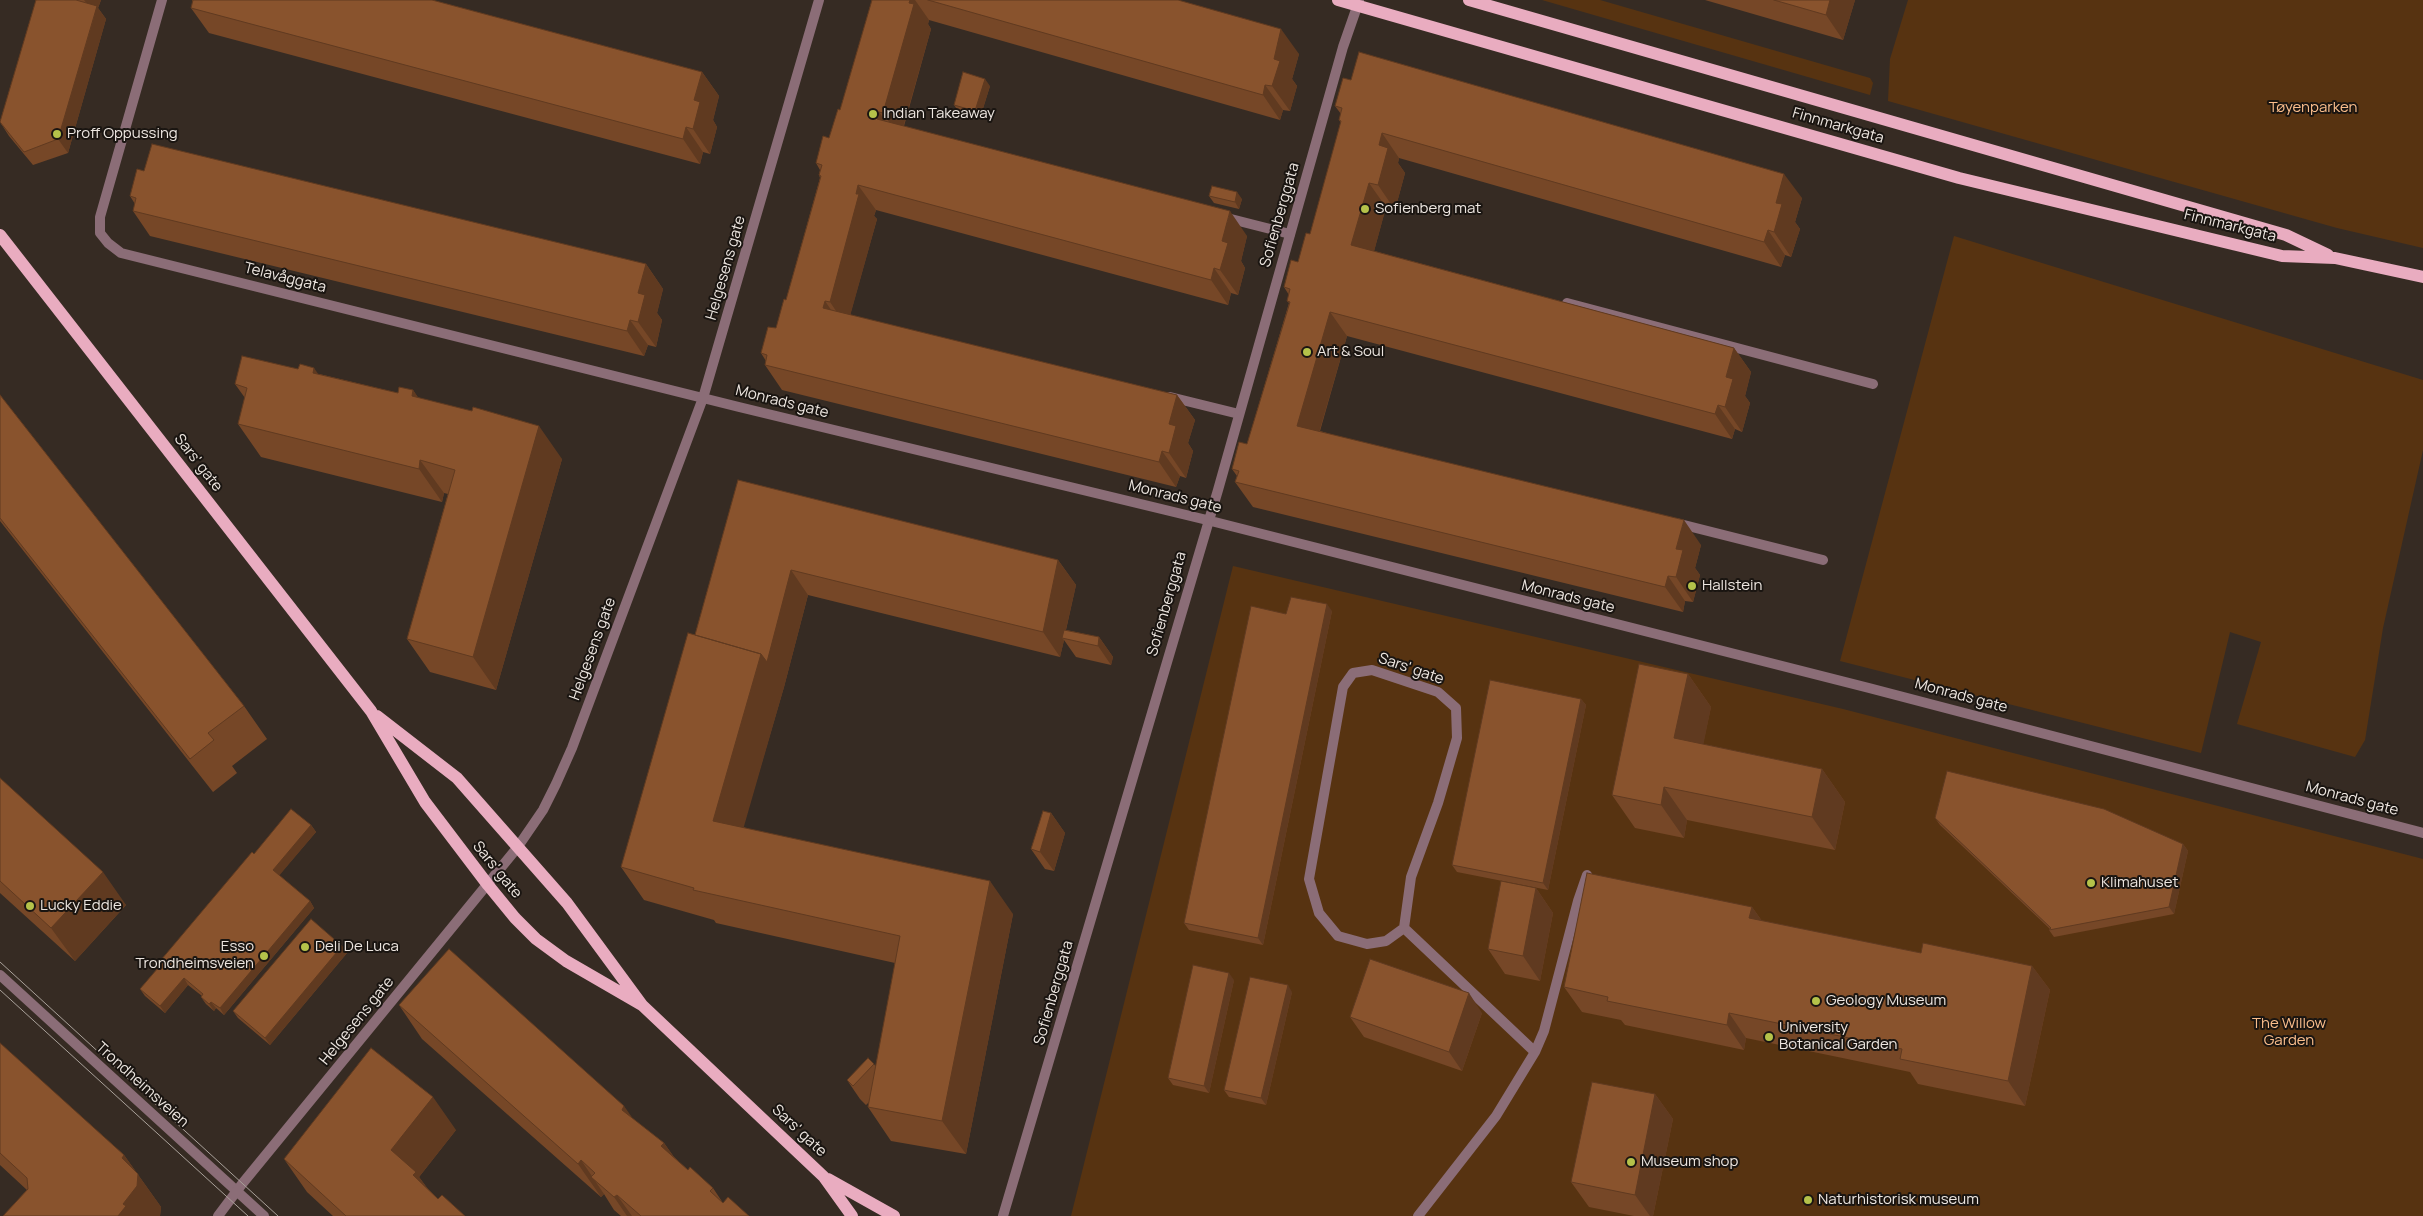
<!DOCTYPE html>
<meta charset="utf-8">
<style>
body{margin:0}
canvas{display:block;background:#362b23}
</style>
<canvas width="2423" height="1216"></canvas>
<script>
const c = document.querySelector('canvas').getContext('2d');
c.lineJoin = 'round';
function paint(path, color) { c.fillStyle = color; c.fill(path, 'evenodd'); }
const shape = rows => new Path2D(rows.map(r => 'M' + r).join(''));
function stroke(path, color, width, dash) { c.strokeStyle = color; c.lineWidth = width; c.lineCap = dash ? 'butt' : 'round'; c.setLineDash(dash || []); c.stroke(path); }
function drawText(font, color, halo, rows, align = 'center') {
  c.font = font + ' Manrope,sans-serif'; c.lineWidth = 4; c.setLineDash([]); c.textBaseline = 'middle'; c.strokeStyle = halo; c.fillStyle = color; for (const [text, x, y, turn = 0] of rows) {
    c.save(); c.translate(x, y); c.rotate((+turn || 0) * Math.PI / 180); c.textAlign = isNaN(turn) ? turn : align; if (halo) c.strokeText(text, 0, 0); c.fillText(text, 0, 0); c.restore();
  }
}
paint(shape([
 [1542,0,1600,0,1870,78,1873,83,1870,95],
 [1908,0,2423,0,2423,248,2337,228,1888,101,1890,59],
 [1954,236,2423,380,2423,450,2383,628,2365,740,2355,757,2237,724,2261,642,2230,632,2201,753,1840,661],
 [1233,566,1843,709,2423,859,2423,1216,1071,1216]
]), '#573311');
stroke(shape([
 [1223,217,1290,234],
 [1567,303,1873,384],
 [1170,397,1239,414],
 [1676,523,1823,560],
 [1372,670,1438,692,1456,708,1457,738,1438,803,1411,877,1404,928,1386,941,1367,944,1338,936,1319,913,1309,879,1343,687,1353,673,1372,670],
 [1404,928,1535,1052],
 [1418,1216,1496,1116,1535,1052,1544,1031,1578,901,1587,875]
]), '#8b6d77', 10);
stroke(shape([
 [162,0,100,217,100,233,108,243,121,253,739,407,1207,520,1869,688,2423,833],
 [0,975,264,1216],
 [1003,1216,1218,490,1343,47,1359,1]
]), '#8b6d77', 10);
stroke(shape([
 [218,1216,242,1184,517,848,543,810,556,784,572,748,703,398,819,0]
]), '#8b6d77', 10);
stroke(shape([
 [1338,0,1959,178,2282,256,2335,258,2423,277],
 [1469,0,2286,235,2328,255],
 [0,235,371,711,425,802,488,885,515,918,536,939,566,961,642,1005],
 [377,716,457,778,567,903,642,1005,824,1177,852,1216],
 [828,1179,894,1216]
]), '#e9acc0', 12);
stroke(shape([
 [0,962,278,1216],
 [0,990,248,1216]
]), '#a8a099', 1);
paint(shape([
 [36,0,101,0,98,8,106,19,68,153,33,165,9,136,0,122],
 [192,0,432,0,702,72,719,96,713,120,717,127,710,154,703,152,700,164,209,33,191,8,193,2],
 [872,0,1178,0,1299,54,1292,79,1297,86,1290,111,1283,110,1280,120,929,20,928,24,931,29,904,126,1247,236,1241,261,1245,268,1238,295,1231,293,1228,305,876,210,874,216,877,219,850,315,1177,395,1195,420,1188,443,1193,451,1186,478,1180,476,1176,487,782,390,765,365,766,361,761,353,776,328,786,300,820,178,819,175,820,170,816,163,829,138,840,110],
 [1705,0,1855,0,1843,40],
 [990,86,980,118,959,112,954,105],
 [1335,106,1802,198,1795,222,1800,229,1791,257,1785,255,1781,267,1399,158,1398,163,1405,173,1395,210,1386,207,1374,251,1734,348,1751,372,1745,396,1750,403,1742,432,1735,429,1732,439,1347,336,1320,431,1701,545,1695,568,1700,575,1693,602,1685,601,1683,612,1253,507,1235,482,1237,476,1232,469,1247,444,1289,303,1287,301,1289,295,1284,287,1298,262,1310,234,1341,123,1339,120,1341,114],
 [144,171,646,264,663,289,657,313,662,320,656,347,648,345,644,356,150,236,133,211,135,204,130,196],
 [1209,196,1242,199,1239,209,1214,203],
 [319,374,398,393,413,390,418,398,562,459,496,690,430,672,407,639,448,494,444,493,442,502,261,457,238,424,245,398,235,384],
 [0,395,244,706,267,739,232,766,237,773,213,792,0,521],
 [738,480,1058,560,1076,585,1066,630,1099,637,1113,657,1111,665,1076,657,1064,640,1060,657,808,595,784,687,743,827,1013,914,966,1154,891,1141,868,1107,869,1102,866,1105,860,1099,847,1080,874,1064,876,1067,895,963,716,923,714,920,644,900,621,867,695,635],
 [1332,611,1263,945,1189,930,1184,923,1286,614],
 [1688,674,1711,707,1703,744,1822,769,1845,802,1835,850,1687,820,1684,838,1635,828,1612,795],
 [1581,699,1586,705,1548,890,1457,872,1452,865],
 [0,778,126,905,75,961,0,893],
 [1051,813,1065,833,1054,871,1045,869,1031,849],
 [1935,818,2183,844,2188,851,2174,914,2054,937,2049,930,2050,929,1940,825],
 [311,825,316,832,279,875,310,901,314,908,224,1015,216,1008,214,1011,206,1004,201,997,202,996,188,985,165,1013,145,996,140,989,163,962,161,960,254,854],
 [1536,888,1553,913,1540,981,1505,974,1488,949],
 [1752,907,1762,921,1921,953,2032,966,2050,990,2025,1106,1918,1084,1910,1072,1746,1038,1744,1050,1625,1025,1621,1020,1582,1012,1564,987],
 [342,946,347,953,270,1045,238,1018,233,1011],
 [1234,980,1209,1093,1173,1085,1168,1078],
 [1292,992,1266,1105,1229,1097,1224,1090],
 [399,1005,633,1119,664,1143,674,1157,688,1170,713,1188,723,1203,749,1216,621,1216,614,1210,604,1194,601,1197,422,1039],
 [1482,1013,1462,1071,1364,1037,1350,1017],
 [0,1043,124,1155,161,1207,160,1216,3,1216,27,1190,0,1165],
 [1655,1094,1673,1119,1653,1216,1634,1216,1589,1207,1571,1182],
 [456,1130,419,1177,428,1189,438,1199,465,1216,333,1216,307,1192,284,1159]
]), '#764727');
paint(shape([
 [84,0,101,0,98,8,106,19,68,153,58,139,95,14],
 [910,0,915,0,929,20,928,24,931,29,900,138,883,113],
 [1830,0,1855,0,1843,40,1826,15],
 [1281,29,1299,54,1292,79,1297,86,1290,111,1272,86,1274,59],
 [702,72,719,96,713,120,717,127,710,154,693,129,694,100],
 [985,79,990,86,980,118,975,111],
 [1265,85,1283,110,1280,120,1263,95],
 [879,112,896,136,877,119],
 [686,127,703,152,700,164,683,139],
 [1382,133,1399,158,1398,163,1405,173,1395,210,1378,185,1379,145],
 [1784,174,1802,198,1795,222,1800,229,1791,257,1774,232,1776,203],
 [1369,183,1386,207,1369,270,1351,245],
 [858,185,876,210,874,216,877,219,847,327,830,302],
 [1237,192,1242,199,1239,209,1235,202],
 [1230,211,1247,236,1241,261,1245,268,1238,295,1220,270,1222,241],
 [1768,230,1785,255,1781,267,1764,242],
 [646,264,663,289,657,313,662,320,656,347,638,322,638,293],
 [1214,268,1231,293,1228,305,1211,280],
 [825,301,842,326,823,308],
 [1330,312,1347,336,1314,450,1297,426],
 [630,320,648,345,644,356,627,331],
 [1734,348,1751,372,1745,396,1750,403,1742,432,1725,407,1726,377],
 [314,368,337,401,313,373],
 [413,390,436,423,412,396],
 [1177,395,1195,420,1188,443,1193,451,1186,478,1169,453,1169,424],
 [1718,405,1735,429,1732,439,1715,414],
 [539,426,562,459,496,690,473,657],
 [1162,451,1180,476,1176,487,1159,462],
 [420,460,444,493,442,502,419,469],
 [1684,520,1701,545,1695,568,1700,575,1693,602,1676,577,1676,549],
 [1058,560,1076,585,1064,638,1062,638,1064,640,1060,657,1043,632],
 [791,570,808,595,784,687,736,854,713,821,761,654],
 [1668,576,1685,601,1683,612,1665,587],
 [1327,604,1332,611,1263,945,1258,938],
 [1099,637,1113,657,1111,665,1098,646],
 [1688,674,1711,707,1698,771,1674,738],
 [1581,699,1586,705,1548,890,1543,883],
 [1822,769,1845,802,1835,850,1812,817],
 [1664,787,1687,820,1684,838,1661,805],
 [1051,813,1065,833,1054,871,1040,852],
 [311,825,316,832,278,877,273,870],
 [2183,844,2188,851,2174,914,2169,907],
 [103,872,126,905,75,961,51,928],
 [990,881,1013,914,966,1154,942,1121],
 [1536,888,1553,913,1540,981,1523,956],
 [310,901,314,908,224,1015,220,1008],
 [1752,907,1769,931,1749,918],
 [342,946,347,953,270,1045,265,1038],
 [2032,966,2050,990,2025,1106,2008,1081],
 [1229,973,1234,980,1209,1093,1204,1086],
 [184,978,188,985,165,1013,160,1006],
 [1288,985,1292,992,1266,1105,1261,1098],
 [1469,993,1482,1013,1462,1071,1449,1052],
 [211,1002,216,1008,214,1011,209,1004],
 [1729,1013,1746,1038,1744,1050,1727,1025],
 [1655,1094,1673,1119,1653,1216,1650,1216,1635,1195],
 [433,1097,456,1130,419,1177,439,1205,391,1150],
 [624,1106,648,1140,622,1110],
 [664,1143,687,1176,661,1146],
 [124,1155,161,1207,160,1216,118,1216,122,1158],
 [581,1160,604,1194,601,1197,578,1164],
 [617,1195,632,1216,627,1216,614,1197]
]), '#603a20');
const building = shape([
 [36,0,76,0,97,6,58,139,24,152,0,122,36,0],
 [193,0,432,0,702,72,694,100,700,102,693,129,686,127,683,139,191,8,193,0],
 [872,0,910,0,909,3,914,4,883,113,879,112,877,119,1230,211,1222,241,1228,243,1220,270,1214,268,1211,280,858,185,856,194,859,194,830,302,825,301,823,308,1177,395,1169,424,1176,426,1169,453,1162,451,1159,462,765,365,767,355,761,353,768,327,776,328,784,299,786,300,821,176,819,175,822,165,816,163,823,136,829,138,838,109,840,110,872,0],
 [928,0,1178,0,1281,29,1274,59,1280,61,1272,86,1265,85,1263,95,928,0],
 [1774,0,1830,0,1826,15,1774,0],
 [1359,52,1784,174,1776,203,1782,204,1774,232,1768,230,1764,242,1382,133,1379,145,1388,148,1378,185,1369,183,1351,245,1734,348,1726,377,1733,379,1725,407,1718,405,1715,414,1330,312,1297,426,1684,520,1676,549,1683,550,1676,577,1668,576,1665,587,1235,482,1239,471,1232,469,1239,442,1247,444,1290,302,1287,301,1290,289,1284,287,1291,260,1298,262,1306,233,1310,234,1341,121,1339,120,1342,108,1335,106,1343,78,1351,80,1359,52],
 [963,72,985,79,975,111,954,105,963,72],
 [152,144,646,264,638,293,645,295,638,322,630,320,627,331,133,211,136,198,130,196,137,169,144,171,152,144],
 [1212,186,1237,192,1235,202,1209,196,1212,186],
 [242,356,298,369,300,364,314,368,313,373,398,393,399,387,413,390,412,396,472,411,473,407,539,426,473,657,407,639,455,470,420,460,419,469,238,424,247,388,235,384,242,356],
 [0,395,244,706,208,733,214,740,190,759,0,518,0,395],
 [738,480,1058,560,1043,632,791,570,767,662,761,654,695,635,738,480],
 [1291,597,1327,604,1258,938,1184,923,1251,606,1286,614,1291,597],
 [1064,630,1099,637,1098,646,1062,638,1064,630],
 [688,633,761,654,713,821,990,881,942,1121,868,1107,900,936,693,890,694,888,621,867,688,633],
 [1639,664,1688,674,1674,738,1822,769,1812,817,1664,787,1661,805,1612,795,1639,664],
 [1490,680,1581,699,1543,883,1452,865,1490,680],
 [1947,771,2104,809,2183,844,2169,907,2049,930,2051,928,1935,818,1947,771],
 [0,778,103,872,51,928,0,881,0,778],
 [291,809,311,825,273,870,310,901,220,1008,211,1002,209,1004,201,997,203,994,184,978,160,1006,140,989,164,961,161,960,252,852,254,854,291,809],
 [1043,811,1051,813,1040,852,1031,849,1043,811],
 [1587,873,1752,907,1749,918,1921,953,1923,943,2032,966,2008,1081,1900,1059,1902,1049,1729,1013,1727,1025,1607,1001,1608,997,1564,987,1587,873],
 [1501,881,1536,888,1523,956,1488,949,1501,881],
 [311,919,342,946,265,1038,233,1011,311,919],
 [449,949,624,1106,622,1110,664,1143,661,1146,688,1170,690,1167,713,1188,710,1191,723,1203,728,1197,749,1216,641,1216,617,1195,614,1197,591,1177,595,1173,581,1160,578,1164,399,1005,449,949],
 [1370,959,1469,993,1449,1052,1350,1017,1370,959],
 [1193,965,1229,973,1204,1086,1168,1078,1193,965],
 [1250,977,1288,985,1261,1098,1224,1090,1250,977],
 [0,1043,124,1155,122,1158,138,1174,137,1186,123,1204,126,1206,118,1216,3,1216,28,1189,27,1178,0,1153,0,1043],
 [371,1048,433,1097,391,1150,416,1172,413,1175,438,1199,442,1195,465,1216,346,1216,284,1159,371,1048],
 [868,1058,874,1064,853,1086,847,1080,868,1058],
 [1592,1082,1655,1094,1635,1195,1571,1182,1592,1082]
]);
paint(building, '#89532d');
stroke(building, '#603a20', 1);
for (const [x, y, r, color] of [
 [873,114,5,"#b4c24a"],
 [57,134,5,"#b4c24a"],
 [1365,209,5,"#b4c24a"],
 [1307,352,5,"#b4c24a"],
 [1692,586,5,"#b4c24a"],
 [2091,883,5,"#b4c24a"],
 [30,906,5,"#b4c24a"],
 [305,947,5,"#b4c24a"],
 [264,956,5,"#b4c24a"],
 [1816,1001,5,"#b4c24a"],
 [1769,1037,5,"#b4c24a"],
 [1631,1162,5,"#b4c24a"],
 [1808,1200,5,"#b4c24a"]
]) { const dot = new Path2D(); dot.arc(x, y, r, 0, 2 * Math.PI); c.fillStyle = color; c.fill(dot); stroke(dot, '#1a1511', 2); }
drawText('15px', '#fbbe8c', '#1a1511', [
 ["Tøyenparken",2313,108],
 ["The Willow",2289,1024],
 ["Garden",2289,1041]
]);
drawText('15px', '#ede6e0', '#1a1511', [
 ["Indian Takeaway",883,114],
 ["Proff Oppussing",67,134],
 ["Sofienberg mat",1375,209],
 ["Art & Soul",1317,352],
 ["Hallstein",1702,586],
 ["Klimahuset",2101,883],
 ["Lucky Eddie",40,906],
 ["Esso",254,947,"right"],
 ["Trondheimsveien",254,964,"right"],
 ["Deli De Luca",315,947],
 ["Geology Museum",1826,1001],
 ["University",1779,1028],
 ["Botanical Garden",1779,1045],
 ["Museum shop",1641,1162],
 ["Naturhistorisk museum",1818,1200]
], 'left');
drawText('15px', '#ede6e0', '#1a1511', [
 ["Finnmarkgata",1838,126,16],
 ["Sofienberggata",1280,215,-74],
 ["Finnmarkgata",2230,226,14],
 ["Helgesens gate",726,268,-74],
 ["Telavåggata",285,278,14],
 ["Monrads gate",782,402,14],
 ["Sars' gate",198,463,52],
 ["Monrads gate",1175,497,14],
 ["Monrads gate",1568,597,14],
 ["Sofienberggata",1167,604,-74],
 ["Helgesens gate",593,649,-70],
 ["Sars' gate",1411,669,19],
 ["Monrads gate",1961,696,15],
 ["Monrads gate",2352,799,15],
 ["Sars' gate",497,870,51],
 ["Sofienberggata",1054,993,-74],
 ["Helgesens gate",357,1021,-51],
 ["Trondheimsveien",142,1085,42],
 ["Sars' gate",799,1131,43]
]);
</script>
